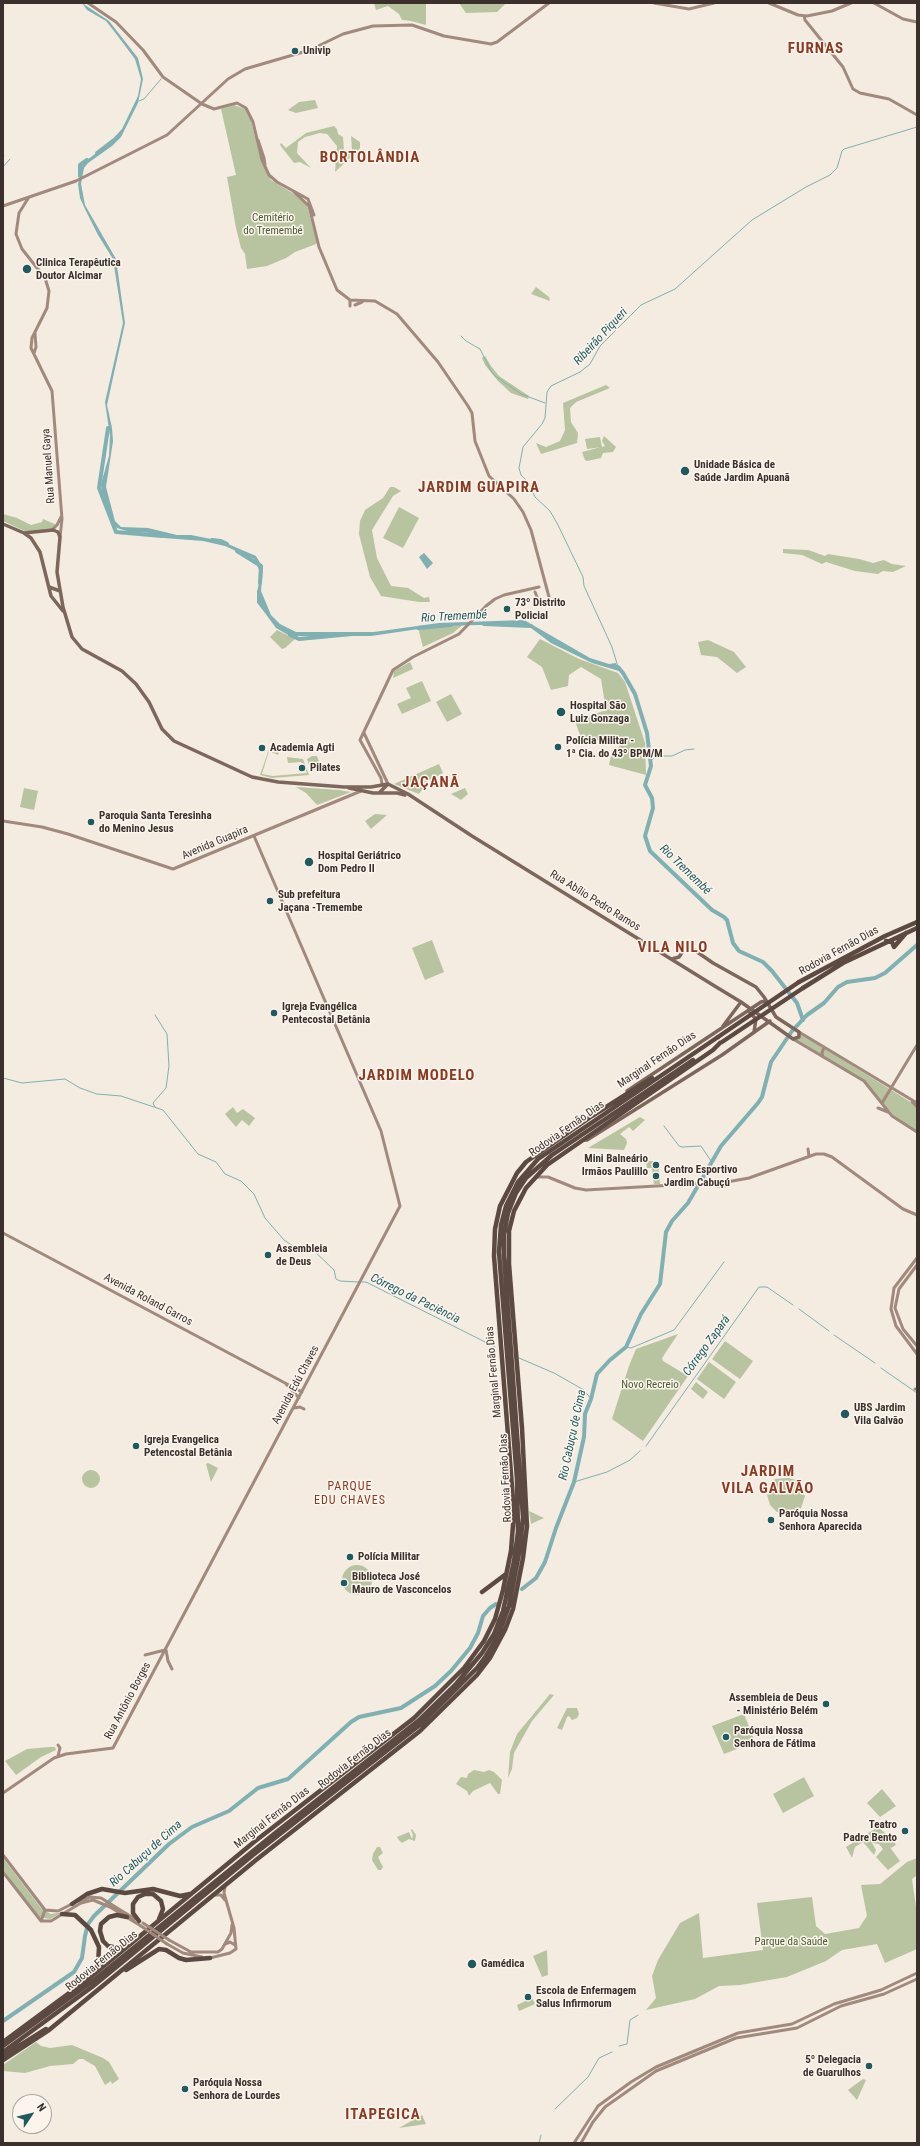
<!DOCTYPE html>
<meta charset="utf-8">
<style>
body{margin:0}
#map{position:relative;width:920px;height:2146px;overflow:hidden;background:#f4ebe1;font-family:"Roboto Condensed",sans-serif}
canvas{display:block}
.frame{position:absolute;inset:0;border:4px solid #3b302b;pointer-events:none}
.north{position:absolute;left:12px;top:2094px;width:40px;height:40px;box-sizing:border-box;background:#fbf5ee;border:1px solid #aea6a0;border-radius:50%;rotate:55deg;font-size:11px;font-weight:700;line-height:16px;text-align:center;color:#3b302b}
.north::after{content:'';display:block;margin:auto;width:14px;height:18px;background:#1f5a5e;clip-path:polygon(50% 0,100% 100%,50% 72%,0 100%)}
</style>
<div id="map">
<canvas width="920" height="2146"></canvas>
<div class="frame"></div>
<div class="north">N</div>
</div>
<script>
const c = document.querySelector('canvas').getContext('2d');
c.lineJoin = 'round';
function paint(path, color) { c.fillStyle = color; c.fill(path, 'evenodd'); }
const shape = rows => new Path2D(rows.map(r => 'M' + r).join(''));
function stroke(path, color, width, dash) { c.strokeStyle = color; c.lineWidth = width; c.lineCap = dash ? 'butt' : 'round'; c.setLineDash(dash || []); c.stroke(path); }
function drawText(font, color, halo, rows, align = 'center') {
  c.font = font + ' "Roboto Condensed",sans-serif'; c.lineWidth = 3; c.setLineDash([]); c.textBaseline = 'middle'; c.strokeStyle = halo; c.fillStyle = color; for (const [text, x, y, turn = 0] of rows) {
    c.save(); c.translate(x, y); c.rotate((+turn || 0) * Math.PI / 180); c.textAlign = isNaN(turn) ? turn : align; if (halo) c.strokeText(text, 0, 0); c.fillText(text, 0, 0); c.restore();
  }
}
paint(shape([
 [374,3,426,3,426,25,411,21,402,20,399,14,388,6,376,10],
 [459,3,506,3,497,12,466,13],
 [315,100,318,108,296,113,288,110,299,102],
 [234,105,245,109,250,117,261,158,271,180,299,197,307,205,317,242,316,244,295,252,286,258,267,266,247,269,245,254,241,248,236,228,227,177,236,175,221,109],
 [334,126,337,129,338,134,343,137,344,151,352,150,351,136,360,142,360,148,335,172,337,146,327,134,320,133,305,137,298,142,297,153,311,168,300,162,294,163,280,145,281,143,286,148,306,133],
 [536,287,549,297,550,301,531,294],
 [485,356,491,366,499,376,529,396,528,399,511,393,498,381,485,365,482,358],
 [606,385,610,388,576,402,570,408,571,422,578,433,577,443,541,454,536,443,546,447,560,441,565,430,563,403],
 [604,436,616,447,613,452,603,453,601,458,587,461,585,460,582,452,605,446,602,441],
 [600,437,602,447,587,449,585,439],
 [390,487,394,487,401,491,393,496,372,530,377,558,391,586,408,588,424,598,429,597,430,602,419,602,381,596,370,577,359,534,360,521,365,510,383,498],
 [399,507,419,518,403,548,383,538],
 [3,514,17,518,31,525,42,522,43,519,57,525,56,528,29,533,3,521],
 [783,549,808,550,825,556,828,554,859,559,873,563,884,560,892,564,906,566,893,572,883,571,878,574,855,571,826,562,822,564,802,555,783,553],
 [464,624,453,633,423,647,418,628],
 [277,630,295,639,285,648,282,649,270,637],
 [540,639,579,659,618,673,625,682,645,743,646,775,609,765,611,756,625,740,582,741,575,721,606,710,601,679,581,667,569,675,568,686,551,690,542,667,527,657],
 [708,640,734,652,746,667,737,673,717,657,701,655,698,642],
 [410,662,413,669,393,678,394,671],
 [422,681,431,701,402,714,397,704,411,698,406,688],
 [451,694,462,714,447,722,436,702],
 [272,747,279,753,278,755,269,751,262,774,273,776,307,773,301,762,288,763,287,757,303,759,309,775,272,778,260,775,269,749],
 [312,756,317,756,322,770,311,770,307,759],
 [439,764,443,773,428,781,419,794,394,784],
 [296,787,339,790,351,792,317,805,306,793],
 [24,788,38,791,34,810,20,807],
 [465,788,468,794,461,800,451,794],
 [375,814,387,815,371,829,365,821],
 [432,940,444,972,425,980,412,948],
 [801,1034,909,1101,917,1109,917,1132,894,1116,866,1082,797,1040],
 [233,1107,237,1113,243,1109,255,1118,249,1126,242,1120,236,1127,225,1114],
 [640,1117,645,1120,633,1131,629,1127,620,1134,626,1139,627,1143,624,1150,588,1148],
 [646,1161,658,1161,660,1184,654,1184,652,1168,647,1168],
 [678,1334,662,1358,663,1361,688,1376,643,1441,612,1419,629,1366,636,1349],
 [725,1341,753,1361,740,1379,712,1359],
 [709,1362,736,1382,724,1399,697,1379],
 [696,1382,708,1392,703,1399,691,1389],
 [208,1463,218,1468,211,1482,206,1464],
 '82 1479a9 9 0 1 1 18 0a9 9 0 1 1-18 0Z',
 [788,1478,796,1480,805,1496,801,1508,796,1513,786,1515,777,1512,770,1505,767,1495,775,1479],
 [529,1511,544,1518,531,1524],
 '342 1580a15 15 0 1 1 30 0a15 15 0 1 1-30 0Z',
 [550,1694,554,1695,532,1721,514,1753,512,1769,508,1778,510,1752,517,1734],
 [567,1708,577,1708,579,1714,577,1718,572,1720,569,1716,567,1717,562,1730,557,1728],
 [744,1714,755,1742,724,1754,712,1726],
 [49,1747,55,1747,56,1750,41,1757,16,1775,5,1761,27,1749],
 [474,1770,484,1772,489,1770,494,1772,502,1780,500,1794,498,1794,490,1783,473,1791,469,1796,467,1791,456,1784,461,1777,467,1778,468,1774],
 [804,1777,814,1796,783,1813,773,1794],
 [882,1789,896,1806,880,1817,867,1803],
 [878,1827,893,1840,896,1845,891,1848,889,1846,900,1861,888,1870,876,1857,883,1849,879,1844,872,1843,876,1850,874,1855,863,1842,855,1847,852,1858,846,1847],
 [412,1829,416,1835,415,1841,409,1839,402,1843,398,1839,397,1837,409,1832,412,1839,413,1835,411,1830],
 [377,1847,380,1847,383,1853,378,1857,383,1867,381,1870,378,1870,372,1860,373,1854],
 [3,1858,41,1908,51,1914,64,1912,50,1919,38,1917,3,1869],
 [917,1858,917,1875,912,1879,917,1914,917,1949,885,1963,877,1944,842,1950,826,1961,787,1977,740,1985,719,1986,695,1999,646,2010,656,1998,652,1976,658,1960,680,1923,699,1913,703,1958,763,1950,757,1903,812,1897,816,1926,825,1934,859,1928,867,1916,861,1885,880,1884,907,1862],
 [547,1950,548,1975,542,1977,533,1956],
 [532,1998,535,2004,519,2011,517,2005],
 [36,2042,41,2046,50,2048,72,2045,103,2058,109,2062,119,2079,112,2084,111,2081,105,2085,95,2066,83,2059,79,2059,73,2064,50,2066,25,2073,3,2071,3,2065],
 [863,2079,866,2080,857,2100,848,2090],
 [422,2115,426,2124,399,2128]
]), '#b8c4a0');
paint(shape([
 [82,3,109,21,138,58,143,79,138,103,121,137,112,146,88,163,84,168,81,184,85,205,116,259,125,323,107,405,112,428,113,441,106,487,115,521,121,527,148,528,177,535,191,535,221,541,256,556,263,568,261,591,271,615,280,624,296,632,374,632,439,623,524,620,590,658,609,664,616,663,619,671,592,663,551,643,531,628,520,624,439,626,371,636,290,636,276,628,265,613,257,592,261,574,254,559,225,546,203,541,164,538,151,533,130,532,117,528,114,525,102,496,101,484,109,456,110,436,105,402,123,323,113,259,98,235,85,209,80,198,78,184,83,163,107,145,122,129,138,96,141,79,135,59,117,35,106,21,87,10],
 [424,553,433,563,427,569,419,557]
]), '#7fb0b2');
stroke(shape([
 [139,101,144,99,161,79],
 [3,154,4,155],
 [3,167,10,159],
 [461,336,466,341,480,349,491,371,495,376,521,394,545,403],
 [618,667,612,647,584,586,583,577,558,525,550,511,535,497,529,483,521,475,519,468,523,447,542,424,545,418,547,392,551,386,580,372,590,364,600,346,641,305,675,289,752,220,806,187,830,175,837,168,842,151,844,149,917,127],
 [651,760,658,756,672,756,685,750,694,749],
 [155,1015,167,1034,169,1066,166,1088,153,1103,155,1107],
 [3,1078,22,1083,65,1079,80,1088,97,1094,121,1096,163,1110,198,1154,216,1162,225,1174,241,1181,254,1194,265,1218,284,1240,293,1246,309,1246,334,1270,336,1279,340,1281,359,1282],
 [664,1126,679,1146,682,1147,701,1146,711,1161],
 [362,1282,366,1282,495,1347],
 [799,1309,829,1331],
 [834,1335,875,1363],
 [626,1347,631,1348,674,1330,724,1262],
 [519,1358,554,1373,584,1390,591,1399],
 [881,1368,917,1393],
 [646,1446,759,1287,767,1287,793,1305],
 [574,1482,607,1472,630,1460,640,1451],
 [619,2046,627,2044,630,2020,638,2015],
 [555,2109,588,2077,599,2058,612,2052],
 [539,2143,541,2135]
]), '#7fb0b2', 1);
stroke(shape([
 [97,153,114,140],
 [80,176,80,165,87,160],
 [108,428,99,488,116,532,162,536],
 [212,540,221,541,227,544],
 [237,551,261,566,260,583],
 [259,592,259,602,266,611],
 [484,624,531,626],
 [418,628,451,625],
 [290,635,299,639,352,634],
 [614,667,618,667,623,673,635,694,647,733,651,766,645,785,652,798,653,808,645,836,650,851,712,910,724,917,727,920,733,943,739,951,763,962,772,971,797,1003,803,1020],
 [522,1589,536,1578,545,1562,556,1528,574,1482,584,1437,585,1414,591,1399,597,1374,610,1360,626,1347,641,1314,660,1284,666,1232,672,1221,688,1203,721,1146,758,1103,762,1097,771,1062,792,1031,807,1015,824,1003,838,987,847,982,875,978,885,973,917,945],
 [3,2021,74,1972,82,1958,85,1936,88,1924,94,1916,169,1844,192,1827,229,1811,258,1788,288,1779,351,1722,359,1717,401,1708,435,1686,451,1671,470,1648,478,1633,483,1616,490,1608,496,1604]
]), '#7fb0b2', 4);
stroke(shape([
 [88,3,116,22,143,50,163,77,202,104,214,109,237,103,246,108,253,122,262,160,269,175,277,182,308,199,314,215],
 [654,3,689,9,714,3],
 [769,3,798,15,807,16,832,11,851,3],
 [874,3,903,19,917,22],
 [804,16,805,20,843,67,853,89,860,93,889,99,917,115],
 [258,140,264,158,265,165],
 [293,191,309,206,319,247,337,290,350,300,375,301,397,314,438,362,468,406,472,413,475,441,489,476,514,499,523,512,531,530,549,597,548,603,540,604,535,592],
 [29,197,19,213,16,234,22,249,45,278,49,291,47,308,32,338,31,348,52,391,62,519,60,537],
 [3,206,76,181,167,135,228,79,245,69,310,50,343,34,373,26,412,25,444,36,491,44,497,42,549,3],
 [355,305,362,302],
 [350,306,350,300],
 [34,353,36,347,35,333],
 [52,530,57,525,61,517],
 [364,733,388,784],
 [360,740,393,670,413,657,459,634,486,606,495,599,504,595,539,587],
 [360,740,381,778,382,784],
 [3,821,42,827,68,834,173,869,361,791],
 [799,1032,917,1103],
 [793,1039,864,1081,892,1116],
 [823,1057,822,1053,824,1047],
 [912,1102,917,1107],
 [882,1103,917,1045],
 [878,1108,888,1112],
 [892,1116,917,1132],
 [808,1149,809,1156],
 [537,1177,548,1177,575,1188,586,1190,727,1182,749,1178,816,1154,824,1154,832,1157,903,1209,917,1215],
 [705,1183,722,1187,727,1185,727,1182],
 [3,1233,302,1392],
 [917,1258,894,1288,891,1309,896,1326,917,1354],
 [917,1265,899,1289,895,1308,903,1329,917,1346],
 [286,1384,299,1398],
 [915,1389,917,1389],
 [294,1408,300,1407,304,1409],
 [166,1650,168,1661,172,1669],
 [145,1655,165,1650],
 [58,1745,60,1748,58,1756],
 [3,1793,54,1758,66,1754,113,1748,400,1206,381,1131,254,836],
 [3,1855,45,1910,58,1911,72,1904],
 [3,1872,41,1921,51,1921,81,1903,93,1900,110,1907,141,1926],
 [215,1895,221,1895,225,1900],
 [79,1901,90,1897,101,1898,135,1919],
 [41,1921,45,1910],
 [169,1940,191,1952,218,1952,222,1949,231,1933,232,1925],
 [167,1944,183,1953,202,1957],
 [225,1944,230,1942,235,1945],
 [210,1958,230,1953,236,1949,234,1928,224,1893,225,1887],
 [574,2143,598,2106,631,2082,656,2067,738,2033,792,2024,834,2004,881,1990,917,1973],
 [581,2143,593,2122,605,2107,656,2071,736,2038,797,2028,841,2006,884,1994,917,1979]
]), '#a18a7d', 3);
stroke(shape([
 [3,524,24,533,53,530,58,532,60,537,57,572,63,607,72,637,82,649,122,671,136,684,149,702,162,729,174,741,252,777,278,782,344,787,371,787,388,784,408,794,472,836,713,985,741,1002,793,1039,799,1037,799,1032,776,1017,764,997,756,987,713,963,687,945,679,957,672,959],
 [24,533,31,538,40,552,51,596,63,611],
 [49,587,60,591],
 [349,788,373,793,397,793,405,795],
 [379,793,388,784],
 [750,1013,756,1019,754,1032],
 [723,1026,741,1002],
 [627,1091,761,1002,766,1001],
 [583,1140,587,1140,722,1055,770,1021]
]), '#7d675c', 3.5);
stroke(shape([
 [886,941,892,942,894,947,906,933],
 [799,982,885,936,917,922],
 [803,988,843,963,917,928],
 [482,1592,506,1574],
 [72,1904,87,1894,102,1889,125,1893,153,1889,180,1896,190,1894],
 [139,1921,133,1913,133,1904,138,1897,145,1894,153,1894,161,1901,163,1909,159,1919],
 [127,1945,118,1948,108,1946,103,1941,100,1931,101,1924,109,1917,117,1915,127,1917],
 [126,1970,159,1949,166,1950,179,1958,186,1960,210,1958],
 [88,1979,254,1842,414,1718,464,1668,484,1641,495,1619,503,1590,511,1551,514,1512,494,1256,495,1229,500,1206,517,1173,526,1162,592,1116,652,1078],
 [3,2042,88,1979,98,1965,99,1947,91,1930,75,1915,62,1914],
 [3,2046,94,1980,274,1834,418,1721,456,1684,482,1653,494,1634,503,1611,514,1561,518,1532,517,1479,499,1252,501,1225,506,1206,518,1182,538,1159,718,1037],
 [3,2052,92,1987,253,1855,421,1724,477,1668,486,1656,498,1636,509,1606,520,1548,523,1517,504,1255,504,1234,508,1213,516,1193,526,1178,552,1155,693,1060],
 [3,2056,46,2029],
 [3,2060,49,2030,256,1860,420,1731,477,1675,490,1658,505,1630,513,1609,523,1558,527,1526,522,1428,509,1264,509,1231,514,1211,526,1188,547,1165,713,1050,720,1043]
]), '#5c4a42', 4.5);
stroke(shape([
 [143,1923,169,1940],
 [141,1926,167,1944]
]), '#a18a7d', 3);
stroke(shape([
 [718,1037,799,982],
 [722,1042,803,988]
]), '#5c4a42', 4.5);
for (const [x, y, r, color] of [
 [295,51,4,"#1f5a5e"],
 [27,269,5,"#1f5a5e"],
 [685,471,5,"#1f5a5e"],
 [507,609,4,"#1f5a5e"],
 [561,712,5,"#1f5a5e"],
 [558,747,4,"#1f5a5e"],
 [262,748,4,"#1f5a5e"],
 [302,768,4,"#1f5a5e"],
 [91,822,4,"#1f5a5e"],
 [309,862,5,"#1f5a5e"],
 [270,901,4,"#1f5a5e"],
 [274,1013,4,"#1f5a5e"],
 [656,1165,4,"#1f5a5e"],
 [656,1176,4,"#1f5a5e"],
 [268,1255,4,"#1f5a5e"],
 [845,1414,5,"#1f5a5e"],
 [136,1446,4,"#1f5a5e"],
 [771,1520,4,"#1f5a5e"],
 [350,1557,4,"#1f5a5e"],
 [344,1583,4,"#1f5a5e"],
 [826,1704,4,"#1f5a5e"],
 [726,1737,4,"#1f5a5e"],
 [905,1831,4,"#1f5a5e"],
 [472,1964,5,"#1f5a5e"],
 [528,1997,4,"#1f5a5e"],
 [869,2066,4,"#1f5a5e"],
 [185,2089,4,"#1f5a5e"]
]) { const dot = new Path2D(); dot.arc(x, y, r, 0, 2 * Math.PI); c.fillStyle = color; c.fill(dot); stroke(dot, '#fbf5ee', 1.5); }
drawText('bold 11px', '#3b302b', '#fbf5ee', [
 ["Univip",303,51],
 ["Clinica Terapêutica",36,263],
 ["Doutor Alcimar",36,276],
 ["Unidade Básica de",694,465],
 ["Saúde Jardim Apuanã",694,478],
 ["73º Distrito",515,603],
 ["Policial",515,616],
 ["Hospital São",570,706],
 ["Luiz Gonzaga",570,719],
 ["Polícia Militar -",566,741],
 ["1ª Cia. do 43º BPM/M",566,754],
 ["Academia Agti",270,748],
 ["Pilates",310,768],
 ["Paroquia Santa Teresinha",99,816],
 ["do Menino Jesus",99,829],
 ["Hospital Geriátrico",318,856],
 ["Dom Pedro II",318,869],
 ["Sub prefeitura",278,895],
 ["Jaçana -Tremembe",278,908],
 ["Igreja Evangélica",282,1007],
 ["Pentecostal Betânia",282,1020],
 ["Mini Balneário",648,1159,"right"],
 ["Irmãos Paulillo",648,1172,"right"],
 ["Centro Esportivo",664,1170],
 ["Jardim Cabuçú",664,1183],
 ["Assembleia",276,1249],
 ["de Deus",276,1262],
 ["UBS Jardim",854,1408],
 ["Vila Galvão",854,1421],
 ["Igreja Evangelica",144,1440],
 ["Petencostal Betânia",144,1453],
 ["Paróquia Nossa",779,1514],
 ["Senhora Aparecida",779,1527],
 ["Polícia Militar",358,1557],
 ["Biblioteca José",352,1577],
 ["Mauro de Vasconcelos",352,1590],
 ["Assembleia de Deus",818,1698,"right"],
 ["- Ministério Belém",818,1711,"right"],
 ["Paróquia Nossa",734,1731],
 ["Senhora de Fátima",734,1744],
 ["Teatro",897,1825,"right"],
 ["Padre Bento",897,1838,"right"],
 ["Gamédica",481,1964],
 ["Escola de Enfermagem",536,1991],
 ["Salus Infirmorum",536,2004],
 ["5º Delegacia",861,2060,"right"],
 ["de Guarulhos",861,2073,"right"],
 ["Paróquia Nossa",193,2083],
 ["Senhora de Lourdes",193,2096]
], 'left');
drawText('11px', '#4a5a2e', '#fbf5ee', [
 ["Cemitério",273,218],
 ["do Tremembé",273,231],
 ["Novo Recreio",650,1385],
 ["Parque da Saúde",791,1942]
]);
drawText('11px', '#3b302b', '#fbf5ee', [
 ["Rua Manuel Gaya",49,466,-94],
 ["Avenida Guapira",215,843,-23],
 ["Rua Abílio Pedro Ramos",595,901,32],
 ["Rodovia Fernão Dias",839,951,-29],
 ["Marginal Fernão Dias",657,1060,-34],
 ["Rodovia Fernão Dias",567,1129,-35],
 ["Avenida Roland Garros",148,1300,28],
 ["Marginal Fernão Dias",494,1372,-95],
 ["Avenida Edú Chaves",296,1385,-62],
 ["Rodovia Fernão Dias",506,1478,-93],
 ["Rua Antônio Borges",128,1701,-62],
 ["Rodovia Fernão Dias",355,1759,-38],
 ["Marginal Fernão Dias",272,1818,-38],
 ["Rodovia Fernão Dias",102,1961,-39]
]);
drawText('italic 12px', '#1f5a5e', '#fbf5ee', [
 ["Ribeirão Piqueri",601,337,-47],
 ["Rio Tremembé",454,617,-3],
 ["Rio Tremembé",685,870,44],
 ["Córrego da Paciência",415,1299,26],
 ["Córrego Zapará",707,1346,-54],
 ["Rio Cabuçu de Cima",573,1435,-78],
 ["Rio Cabuçu de Cima",146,1854,-42]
]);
c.letterSpacing = '1px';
drawText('12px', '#8c3b22', '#fbf5ee', [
 ["PARQUE",350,1487],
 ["EDU CHAVES",350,1501]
]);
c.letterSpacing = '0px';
c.letterSpacing = '1px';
drawText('bold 15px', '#8c3b22', '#fbf5ee', [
 ["FURNAS",816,49],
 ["BORTOLÂNDIA",370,158],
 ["JARDIM GUAPIRA",479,488],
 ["JAÇANÃ",431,783],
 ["VILA NILO",673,948],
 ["JARDIM MODELO",417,1076],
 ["JARDIM",768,1472],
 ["VILA GALVÃO",768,1489],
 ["ITAPEGICA",383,2115]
]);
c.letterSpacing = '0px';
</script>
